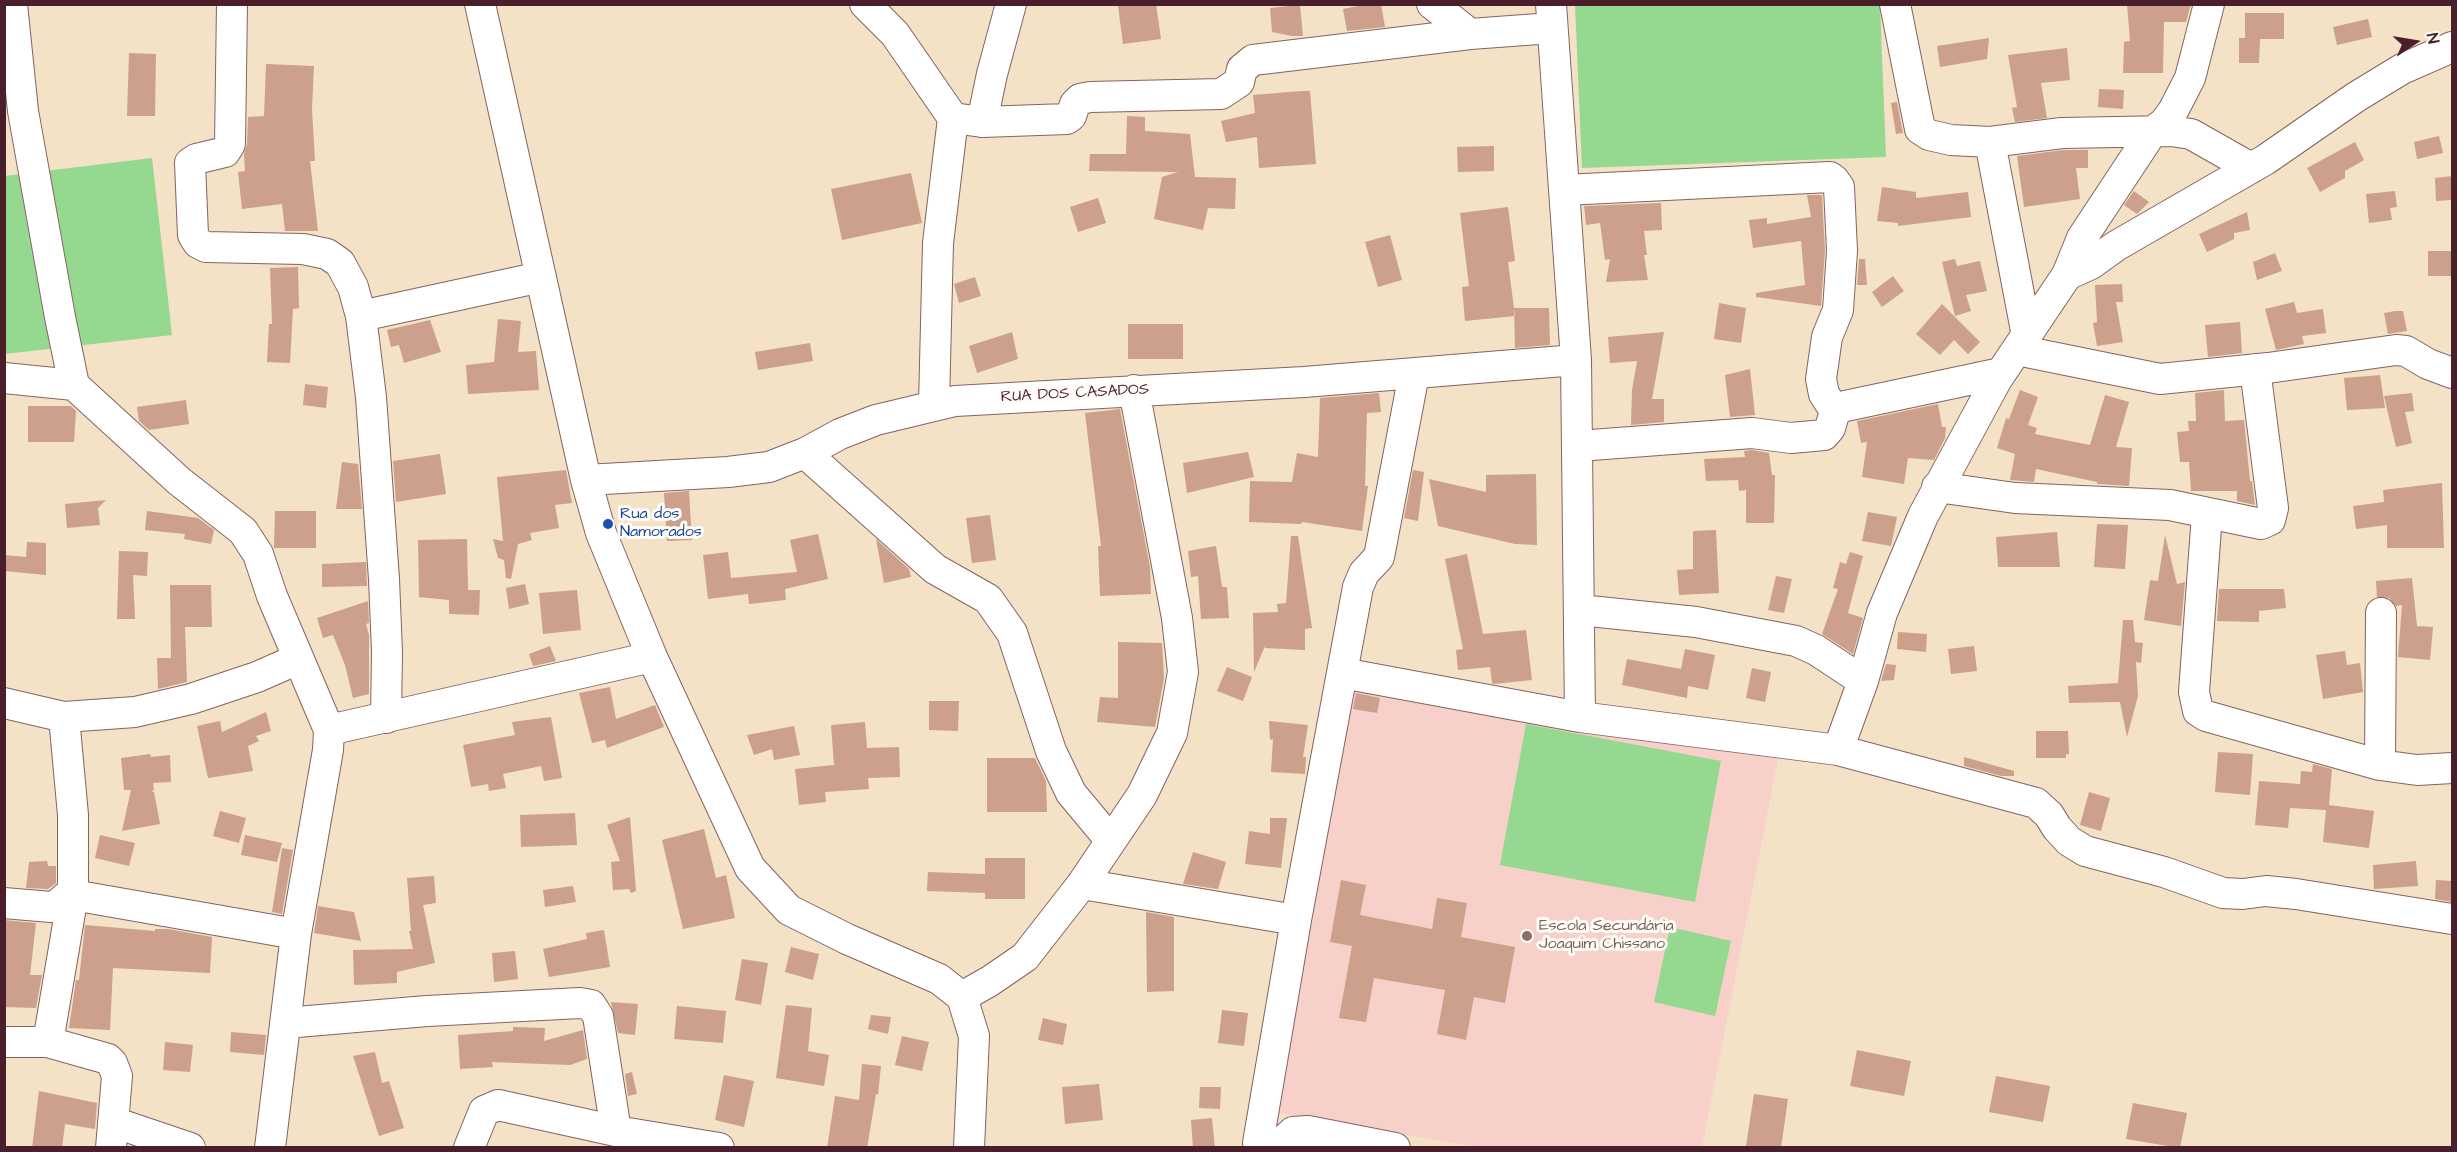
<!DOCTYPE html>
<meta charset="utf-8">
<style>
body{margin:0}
#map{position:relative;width:2457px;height:1152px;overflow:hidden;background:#f3e2c6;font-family:"Architects Daughter",sans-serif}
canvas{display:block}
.frame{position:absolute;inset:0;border:6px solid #4a1f2b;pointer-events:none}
.north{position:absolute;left:2385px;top:12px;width:60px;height:60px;-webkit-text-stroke:4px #fdfcf7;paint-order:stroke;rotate:78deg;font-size:16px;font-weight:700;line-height:24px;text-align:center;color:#4a1f2b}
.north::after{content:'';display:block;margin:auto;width:21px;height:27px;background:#4a1f2b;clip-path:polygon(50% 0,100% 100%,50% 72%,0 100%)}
</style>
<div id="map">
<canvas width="2457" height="1152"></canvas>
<div class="frame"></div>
<div class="north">N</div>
</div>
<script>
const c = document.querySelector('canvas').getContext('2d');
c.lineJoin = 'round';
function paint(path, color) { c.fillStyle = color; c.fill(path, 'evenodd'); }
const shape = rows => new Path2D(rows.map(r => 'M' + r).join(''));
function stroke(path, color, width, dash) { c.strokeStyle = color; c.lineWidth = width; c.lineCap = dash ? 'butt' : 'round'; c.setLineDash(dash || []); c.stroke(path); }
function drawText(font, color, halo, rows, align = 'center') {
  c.font = font + ' "Architects Daughter",sans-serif'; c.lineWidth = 6; c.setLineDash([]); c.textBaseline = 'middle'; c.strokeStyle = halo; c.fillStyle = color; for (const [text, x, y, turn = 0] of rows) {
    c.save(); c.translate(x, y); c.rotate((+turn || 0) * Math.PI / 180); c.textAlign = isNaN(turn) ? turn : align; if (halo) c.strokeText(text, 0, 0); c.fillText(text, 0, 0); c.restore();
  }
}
paint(shape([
 [1355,679,1778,759,1702,1147,1478,1147,1278,1113]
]), '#f7d0ca');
paint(shape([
 [1575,5,1880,5,1886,157,1582,168],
 [152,158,172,335,5,354,4,176],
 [1526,724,1721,761,1695,902,1500,865],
 [1670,927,1731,941,1715,1016,1654,1002]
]), '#95d890');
paint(shape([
 [1127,4,1156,4,1161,39,1123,44,1118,6],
 [1368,4,1381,4,1385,27,1347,31,1343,9],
 [2127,4,2191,4,2186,22,2164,22,2163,73,2123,73,2124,42,2130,41],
 [1300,5,1303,36,1292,36,1272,32,1270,8],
 [2245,13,2284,13,2284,39,2260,39,2259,63,2239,63,2239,38,2245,38],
 [2368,19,2372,37,2337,45,2333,27],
 [1989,38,1987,59,1940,67,1937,46],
 [2067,48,2070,80,2041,83,2047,118,2015,122,2012,108,2017,107,2008,55],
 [129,53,156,54,155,116,127,116],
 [266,64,314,66,312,109,315,161,310,161,318,231,285,231,282,204,242,209,238,172,245,171,244,154,247,144,248,117,264,116],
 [2099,89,2124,90,2123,109,2098,107],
 [1302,91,1310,91,1316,164,1259,168,1257,137,1226,142,1221,121,1255,113,1253,95],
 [1897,102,1903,133,1896,134,1891,103],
 [1127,116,1145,117,1145,131,1190,134,1195,177,1236,178,1235,209,1208,208,1203,230,1154,219,1162,177,1178,172,1089,171,1090,154,1126,154],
 [2439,136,2443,153,2417,159,2414,142],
 [2355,142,2364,160,2345,171,2345,178,2320,192,2307,168],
 [1494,146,1494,171,1458,172,1457,147],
 [2063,150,2088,150,2088,168,2076,168,2080,199,2024,207,2017,156],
 [911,173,922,223,842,240,831,189],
 [2452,176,2452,200,2436,201,2435,178],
 [1882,187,1916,192,1916,198,1968,192,1971,217,1898,226,1898,223,1877,221],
 [2134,191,2149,202,2137,214,2124,205],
 [2395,191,2397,207,2390,208,2392,220,2369,223,2366,194],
 [1807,195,1822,195,1825,251,1821,306,1756,297,1756,293,1805,285,1801,241,1753,248,1749,220,1767,218,1767,224,1811,217],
 [1098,198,1106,223,1078,232,1070,207],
 [1661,203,1662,230,1644,231,1647,255,1644,255,1648,280,1606,282,1610,259,1605,260,1600,223,1586,225,1584,206],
 [1508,207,1515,261,1508,262,1515,316,1465,321,1462,287,1469,286,1460,213],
 [2247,212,2250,230,2234,233,2234,239,2207,252,2199,234],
 [1390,235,1402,280,1378,287,1365,242],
 [2428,251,2452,251,2452,276,2428,276],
 [2275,253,2282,271,2257,280,2253,262],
 [1859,259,1865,259,1867,285,1857,285],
 [1955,259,1957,266,1980,261,1987,291,1966,295,1971,311,1955,316,1942,262],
 [298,267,299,308,293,309,290,363,267,362,269,324,272,324,270,268],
 [1893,276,1904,291,1882,307,1872,292],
 [975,277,981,296,959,303,954,284],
 [2122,284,2123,302,2116,302,2123,342,2097,346,2093,323,2097,322,2095,285],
 [2294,302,2297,313,2323,309,2326,333,2302,336,2304,344,2276,350,2265,309],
 [1719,303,1746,308,1741,343,1714,339],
 [1942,304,1980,342,1968,354,1954,340,1940,355,1916,334],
 [1514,308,1549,308,1550,345,1515,348],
 [2395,311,2403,311,2407,331,2388,334,2384,313],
 [498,319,521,321,518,352,536,351,539,390,468,394,466,365,494,362],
 [430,320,441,352,404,363,399,345,391,347,387,330],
 [2240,322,2242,353,2208,357,2205,325],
 [1128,324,1183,324,1183,359,1128,359],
 [1012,332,1018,359,977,373,969,346],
 [1664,332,1652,399,1664,399,1664,422,1631,425,1632,390,1637,361,1610,363,1608,337],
 [810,343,813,361,758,370,755,352],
 [1750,369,1755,415,1730,417,1725,375],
 [2380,375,2385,408,2347,410,2344,378],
 [305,384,328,387,326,408,303,405],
 [2020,390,2038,397,2028,425,2037,428,2035,434,2090,445,2105,395,2129,402,2116,447,2132,448,2129,486,2097,484,2097,482,2036,469,2034,482,2010,480,2015,454,1997,448,2006,418,2009,419],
 [2224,390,2225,421,2244,420,2250,481,2252,481,2255,505,2237,501,2237,491,2191,491,2189,462,2180,462,2177,432,2189,431,2188,421,2196,421,2195,393],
 [1379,393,1381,412,1367,413,1365,486,1368,486,1362,531,1302,522,1301,524,1249,522,1250,481,1292,482,1297,453,1318,457,1320,398],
 [2412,393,2414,411,2405,412,2412,443,2396,447,2384,396],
 [186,400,189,424,149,430,139,421,137,407],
 [1938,404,1942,427,1946,427,1945,438,1934,460,1908,458,1904,484,1862,477,1867,442,1861,443,1857,421],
 [28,406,71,406,76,411,74,442,28,442],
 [1120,409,1150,567,1151,594,1100,596,1098,546,1101,546,1085,413],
 [1752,450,1769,453,1772,475,1775,475,1774,523,1746,523,1746,490,1739,491,1738,480,1706,481,1704,459,1745,457,1744,451],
 [1248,452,1254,477,1187,493,1183,463],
 [440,454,446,494,396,502,393,461],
 [342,462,358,464,362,509,336,509],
 [566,470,572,503,555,505,559,528,530,533,532,540,518,544,511,579,506,578,504,560,498,558,493,539,503,541,497,477],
 [1413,470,1424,472,1418,521,1404,518],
 [1536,474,1537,545,1515,544,1438,526,1429,479,1486,492,1486,475],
 [2442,483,2444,548,2387,548,2387,525,2356,529,2353,506,2384,502,2383,490],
 [689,491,692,540,667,541,664,493],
 [106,500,98,508,100,525,67,528,65,504],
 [147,511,198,518,214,530,211,544,184,539,185,534,145,530],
 [275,511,316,511,316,548,274,548],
 [1868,512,1897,517,1891,546,1862,541],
 [990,515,996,560,972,563,966,518],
 [2097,524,2128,525,2125,569,2094,567],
 [1716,530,1719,593,1679,595,1677,570,1693,569,1693,531],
 [2057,532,2060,567,1998,567,1996,537],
 [818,534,828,579,785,589,786,600,749,604,748,594,708,599,703,555,728,552,731,578,797,572,790,540],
 [2165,535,2177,584,2185,582,2181,626,2144,620,2150,580,2158,581],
 [1291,536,1298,536,1312,628,1305,629,1305,650,1265,648,1265,646,1254,672,1253,613,1278,612,1277,604,1286,603],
 [467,539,468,590,480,590,479,615,449,614,449,600,419,597,418,540],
 [876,539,909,569,911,577,884,583],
 [27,542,46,543,46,575,4,571,4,555,26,557],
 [1216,546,1222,587,1227,587,1229,618,1201,619,1198,576,1191,577,1188,551],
 [119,551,148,552,147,576,133,575,135,619,117,619],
 [1850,552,1863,556,1848,613,1863,618,1853,654,1822,634,1838,589,1833,588,1840,562,1846,564],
 [1467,554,1483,634,1526,630,1532,680,1494,684,1492,683,1490,667,1458,670,1456,650,1463,649,1445,559],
 [366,562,367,586,322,587,322,564],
 [1776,576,1792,579,1784,613,1768,610],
 [2412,578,2417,626,2433,627,2430,660,2398,657,2402,605,2396,606,2389,598,2377,597,2376,581],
 [525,584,529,604,509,609,506,588],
 [170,585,211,585,212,627,185,627,187,682,158,689,157,658,171,658],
 [2219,589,2284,589,2286,608,2259,611,2259,622,2217,621],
 [577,590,581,630,543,634,539,593],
 [368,601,369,623,366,624,369,635,369,694,353,698,345,665,333,635,323,638,317,618],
 [2123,620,2133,620,2135,642,2143,643,2141,663,2136,662,2138,696,2127,737,2120,702,2069,703,2068,686,2118,683],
 [1898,632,1927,634,1926,652,1897,649],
 [1118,642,1162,643,1164,678,1155,727,1097,722,1100,697,1118,698],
 [550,646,556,661,533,666,529,654],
 [1974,646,1977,671,1951,674,1948,649],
 [1685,649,1715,655,1708,690,1688,686,1687,698,1622,685,1627,659,1681,669],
 [2345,651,2347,665,2360,663,2363,692,2323,699,2316,655],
 [1886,664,1896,665,1894,680,1881,681],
 [1227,667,1252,677,1243,701,1217,691],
 [1752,668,1771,672,1765,702,1746,698],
 [610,687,616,719,655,705,664,727,607,748,605,740,592,743,579,693],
 [1356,693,1380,698,1377,713,1353,709],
 [929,701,959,701,958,731,929,730],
 [266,712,271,731,256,736,259,741,248,746,253,771,208,778,197,726,220,721,222,732],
 [551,717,562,778,544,781,541,766,503,774,506,788,489,791,488,784,471,787,463,745,515,735,512,722],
 [1269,721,1308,725,1303,757,1306,757,1305,774,1271,772,1273,739,1270,740],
 [865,722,867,748,899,747,900,777,868,778,869,789,825,792,826,802,799,805,795,769,834,765,831,725],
 [794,726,800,755,774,760,772,749,754,755,747,735],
 [2036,731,2068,731,2069,754,2066,754,2066,758,2036,758],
 [2218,752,2253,754,2250,795,2215,792],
 [150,754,151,757,170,755,171,782,153,783,154,790,151,791,154,792,160,824,122,831,131,790,124,790,121,758],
 [1964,757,2014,771,2014,776,2001,776,1964,766],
 [987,758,1035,758,1046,781,1047,812,987,812],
 [2313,764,2332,769,2329,805,2374,811,2369,848,2323,842,2326,810,2290,808,2288,828,2255,825,2259,781,2300,784,2301,771,2312,772],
 [2089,792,2110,798,2101,831,2080,825],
 [220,811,246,818,239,843,213,836],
 [575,813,577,845,521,847,520,815],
 [630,817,636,891,631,893,629,889,613,890,611,862,620,861,607,825],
 [1270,818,1287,818,1281,868,1245,864,1249,831,1270,834],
 [704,829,716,878,726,875,735,918,683,929,662,840],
 [100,835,135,843,129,866,95,858],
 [245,835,282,843,277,862,241,855],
 [282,848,293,850,282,914,272,912],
 [1193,852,1226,862,1218,889,1183,884],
 [985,858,1025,858,1025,899,985,899,985,893,927,891,928,872,985,874],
 [47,861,48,866,56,866,56,883,48,889,26,888,29,862],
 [2416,861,2418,886,2374,889,2373,865],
 [434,876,436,903,423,905,435,963,397,972,397,983,354,985,353,950,413,949,409,931,411,931,407,878],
 [1341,880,1366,885,1360,915,1432,929,1437,898,1467,903,1461,937,1515,947,1505,1003,1474,997,1466,1040,1437,1034,1445,990,1374,978,1366,1022,1339,1018,1352,946,1330,942],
 [2436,880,2452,881,2452,902,2435,899],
 [573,886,576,902,545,907,543,890],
 [318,906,354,912,361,941,314,933],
 [1146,912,1174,917,1174,991,1147,992],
 [4,920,36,923,30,975,42,975,36,1008,4,1007],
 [85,925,155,931,155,929,168,929,212,937,210,973,113,968,110,1030,69,1028,76,980,79,980],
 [604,930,610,967,549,977,543,949,587,939,586,933],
 [791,947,819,954,813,980,785,972],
 [515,951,518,979,494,982,492,953],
 [742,959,768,963,761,1005,735,1000],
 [611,1002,638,1004,635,1035,618,1033],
 [786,1005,812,1008,808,1051,829,1055,824,1086,776,1078],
 [677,1006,726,1011,723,1043,674,1039],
 [1222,1010,1248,1013,1244,1046,1218,1043],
 [871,1015,891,1017,888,1034,868,1029],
 [1043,1018,1067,1024,1063,1045,1038,1040],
 [513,1027,545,1028,544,1041,583,1030,587,1059,570,1065,492,1062,493,1067,460,1069,458,1035,513,1031],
 [231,1032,266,1035,264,1055,230,1052],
 [902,1036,929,1042,922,1071,895,1065],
 [165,1042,193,1045,190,1072,163,1070],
 [1857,1050,1911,1061,1904,1096,1850,1086],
 [375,1052,382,1083,389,1081,404,1128,379,1136,353,1056],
 [862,1064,881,1066,878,1095,876,1094,867,1148,827,1148,835,1096,859,1100],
 [632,1072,637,1094,628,1096,625,1074],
 [724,1075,754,1081,744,1127,715,1120],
 [1996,1076,2050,1086,2043,1122,1989,1112],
 [1099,1084,1103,1120,1065,1124,1062,1087],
 [1200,1087,1221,1087,1220,1109,1199,1108],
 [39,1091,97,1103,95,1129,65,1124,62,1148,32,1148],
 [1754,1094,1788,1099,1781,1148,1746,1146],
 [2133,1103,2187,1113,2180,1148,2126,1139],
 [1212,1118,1215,1148,1193,1148,1191,1120]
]), '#cca08b');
const minor = shape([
 [12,4,23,111,60,317,74,385,179,481,243,531,258,554,272,596,329,730,328,750,296,934,270,1148],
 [232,4,230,144,225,152,196,159,190,163,193,235,198,243,206,247,303,249,327,254,340,263,353,287,361,316,371,397,384,579,387,652,386,718],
 [480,4,586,480,601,533,652,657,750,868,789,910,847,939,939,979,962,997,974,1036,969,1148],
 [865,4,895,34,953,118,938,243,934,404],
 [1432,4,1470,34],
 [1551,4,1576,360,1580,717],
 [1895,4,1920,129,1929,135,1951,140,1990,142,2062,133,2171,131,2191,134,2251,168],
 [953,118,982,122,1067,119,1071,116,1075,104,1080,99,1090,97,1221,94,1239,82,1242,69,1253,60,1470,34,1552,28],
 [982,122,992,74,1011,4],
 [1990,142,2027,336],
 [1564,190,1830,177,1834,180,1839,187,1842,251,1838,310,1827,337,1821,379,1824,394,1831,405,1836,408],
 [2067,275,2091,264,2116,246,2265,160,2356,97,2402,69,2452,47],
 [361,316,541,277],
 [2017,350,2160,379,2268,368,2396,350,2406,351,2428,364,2452,373],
 [4,378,74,385],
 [1836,408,2001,373],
 [1578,446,1752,433,1791,438,1824,435,1830,428,1836,408],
 [805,453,935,569,988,599,1012,633,1051,751,1071,793,1111,841],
 [586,480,728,472,769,467,805,453,840,434,876,420,955,401,1304,382,1576,360],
 [1937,487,2015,498,2170,505,2261,524,2270,520,2273,508,2255,369],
 [2207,514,2194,692,2198,711,2206,716,2380,765,2417,770,2452,768],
 [1580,610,1696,622,1796,641,1816,650,1863,681],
 [1342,673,1580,717,1838,750,2036,803,2049,815,2057,828,2069,841,2085,851,2164,872,2223,893,2243,894,2266,891,2296,894,2452,919],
 [4,703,64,717,135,712,191,699,257,677,298,659],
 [329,730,652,657],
 [1838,750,1863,681,1882,613,1923,516,1997,379,2067,275,2082,238,2152,132,2164,123,2173,111,2190,78,2209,4],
 [2380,765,2381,613],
 [1082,884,1296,920],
 [4,903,51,907,58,904,66,897,73,895,296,934],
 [962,997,990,981,1025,957,1082,884,1142,795,1172,733,1183,672,1177,618,1134,390],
 [285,1023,427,1011,580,1003,591,1005,598,1016,616,1131,719,1148],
 [4,1042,48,1042,108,1059,112,1063,117,1076,111,1148],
 [48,1042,73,895,73,815,64,717],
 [113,1122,190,1148],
 [1258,1143,1296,920,1358,587,1364,573,1379,557,1414,374],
 [469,1148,484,1111,498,1105,616,1131],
 [1280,1148,1282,1142,1293,1132,1308,1131,1395,1148]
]);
stroke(minor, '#856361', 32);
stroke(minor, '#fff', 30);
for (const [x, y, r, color] of [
 [608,524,6,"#1a4fb4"],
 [1527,936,6,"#8d6e63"]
]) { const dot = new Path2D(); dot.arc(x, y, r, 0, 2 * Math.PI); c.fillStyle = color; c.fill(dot); stroke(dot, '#fdfcf7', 2); }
drawText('16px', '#4a1f2b', '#fdfcf7', [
 ["RUA DOS CASADOS",1075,394,-3]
]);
drawText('16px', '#164399', '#fdfcf7', [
 ["Rua dos",620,515],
 ["Namorados",620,533]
], 'left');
drawText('16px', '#785e54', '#fdfcf7', [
 ["Escola Secundária",1539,927],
 ["Joaquim Chissano",1539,945]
], 'left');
</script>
